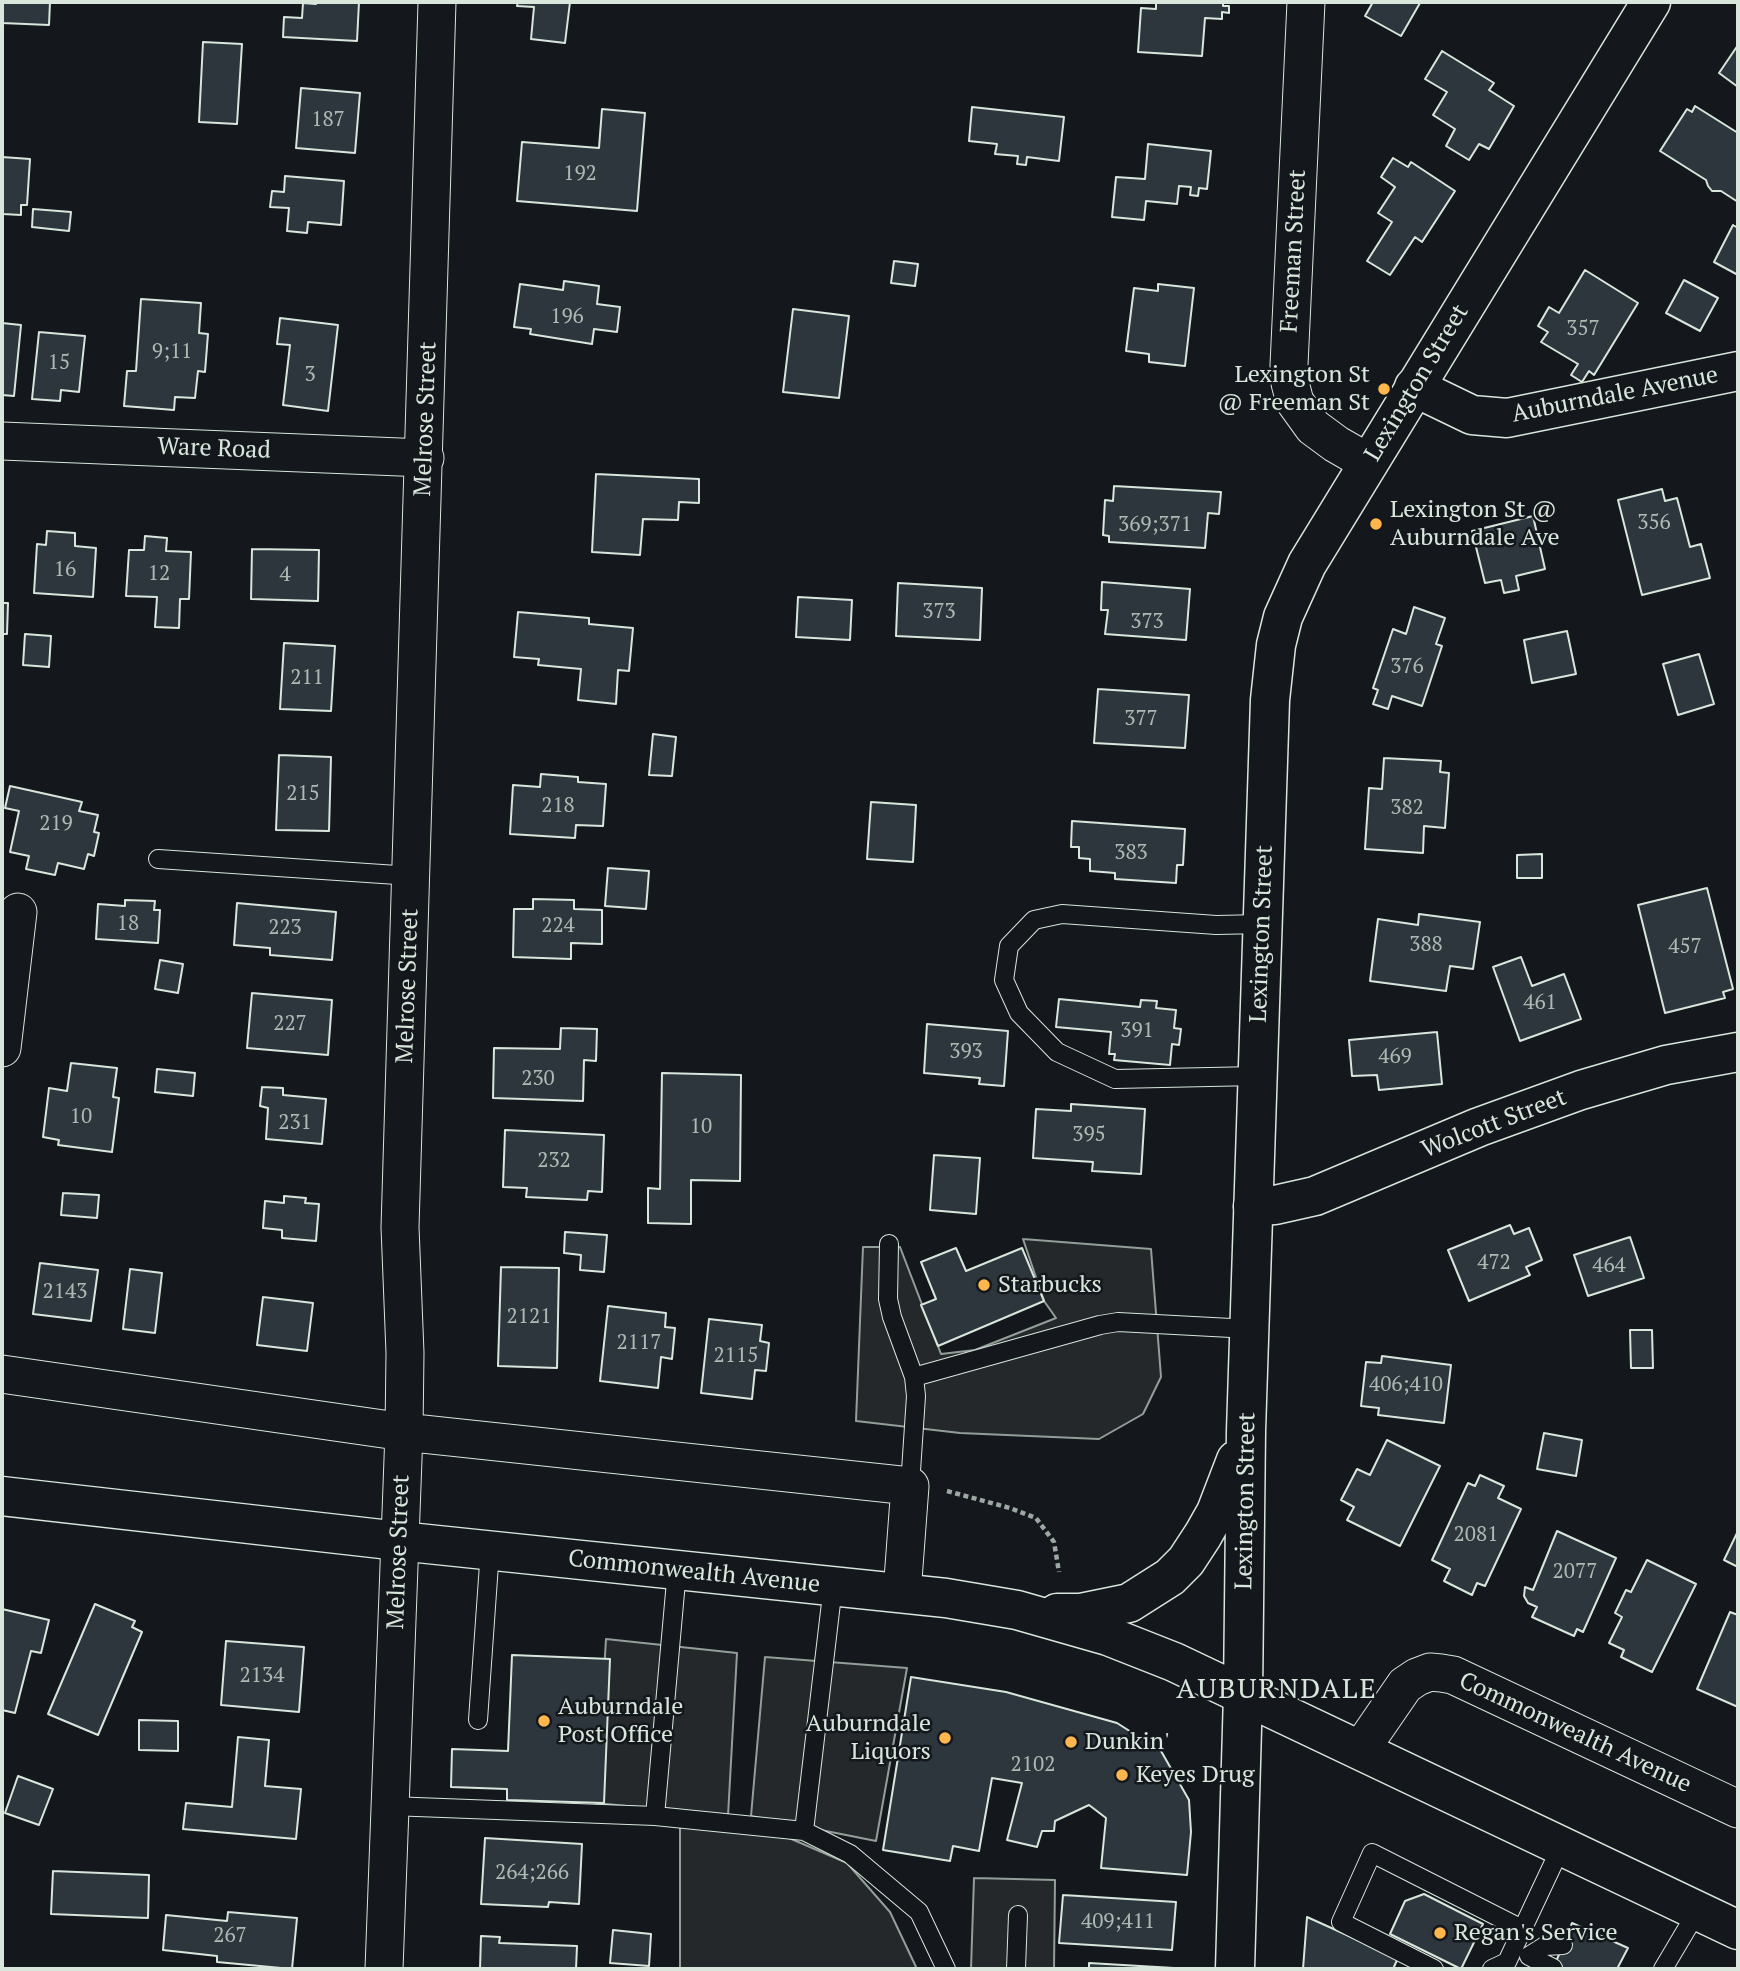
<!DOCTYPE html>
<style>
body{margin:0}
#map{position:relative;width:1740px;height:1971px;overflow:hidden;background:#14181c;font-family:"PT Serif",serif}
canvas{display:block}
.frame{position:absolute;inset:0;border:4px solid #d8e6dc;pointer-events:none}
</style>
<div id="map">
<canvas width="1740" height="1971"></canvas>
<div class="frame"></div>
</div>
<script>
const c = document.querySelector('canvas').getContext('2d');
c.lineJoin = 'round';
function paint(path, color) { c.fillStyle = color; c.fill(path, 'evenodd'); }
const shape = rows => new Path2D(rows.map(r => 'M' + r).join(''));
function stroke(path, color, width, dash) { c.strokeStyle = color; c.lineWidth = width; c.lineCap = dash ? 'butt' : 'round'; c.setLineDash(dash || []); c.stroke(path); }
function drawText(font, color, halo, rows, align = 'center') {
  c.font = font + ' "PT Serif",serif'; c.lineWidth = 5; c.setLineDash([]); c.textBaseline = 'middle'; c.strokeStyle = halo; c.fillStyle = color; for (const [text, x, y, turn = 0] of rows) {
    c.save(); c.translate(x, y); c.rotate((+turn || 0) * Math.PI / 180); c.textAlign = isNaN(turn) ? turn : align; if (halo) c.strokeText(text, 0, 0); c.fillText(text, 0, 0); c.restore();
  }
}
const parking = shape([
 [1023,1239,1151,1249,1161,1377,1143,1414,1099,1439,960,1433,856,1421,863,1247,900,1247,941,1354,975,1350,1056,1318,1044,1301,1023,1239],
 [606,1639,737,1653,728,1816,596,1803,606,1639],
 [765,1657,907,1668,876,1841,751,1816,765,1657],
 [680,1826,789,1838,847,1863,890,1912,917,1969,680,1969,680,1826],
 [974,1878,1055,1880,1054,1969,971,1969,974,1878]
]);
paint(parking, '#24282b');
stroke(parking, '#939e99', 2);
const building = shape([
 [2,2,50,2,49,25,2,23,2,2],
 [316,2,359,2,357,41,283,37,284,17,302,18,303,3,316,4,316,2],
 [518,2,570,2,565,43,531,39,534,7,517,6,518,2],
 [1156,2,1223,2,1223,6,1229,6,1229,13,1222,12,1222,19,1205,18,1202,56,1138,52,1141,8,1156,9,1156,2],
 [1373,2,1419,2,1420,3,1401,36,1365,16,1373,2],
 [203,42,242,44,237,124,199,122,203,42],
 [1738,45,1738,87,1719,73,1738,45],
 [1442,51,1494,83,1489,90,1514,106,1489,149,1479,144,1469,160,1446,146,1455,129,1433,115,1447,92,1425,79,1442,51],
 [301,88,360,93,355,153,296,148,301,88],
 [1695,106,1738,133,1738,202,1721,191,1712,191,1708,186,1706,180,1660,151,1687,109,1692,112,1695,106],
 [972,107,1064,117,1059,161,1027,157,1026,165,1017,164,1018,156,995,154,997,144,969,141,972,107],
 [602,109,645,113,637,211,517,201,522,142,599,148,602,109],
 [1148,144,1211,151,1207,189,1199,188,1198,196,1190,195,1191,187,1179,186,1177,204,1146,201,1144,220,1112,217,1116,177,1145,179,1148,144],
 [2,157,30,159,27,205,21,205,21,215,3,214,2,157],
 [1393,158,1408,167,1411,162,1455,191,1422,242,1415,237,1390,275,1367,261,1392,222,1378,213,1395,187,1381,177,1393,158],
 [285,176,344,181,341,225,308,222,307,233,287,231,289,208,270,207,272,191,284,192,285,176],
 [33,209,71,212,69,231,32,227,33,209],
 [1733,225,1738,228,1738,275,1714,262,1733,225],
 [894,261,918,264,915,286,891,283,894,261],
 [1585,270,1638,303,1594,375,1589,371,1582,382,1571,375,1578,364,1541,342,1548,332,1538,326,1549,307,1559,313,1585,270],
 [1684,280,1718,298,1700,331,1666,313,1684,280],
 [564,281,599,286,597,304,620,307,617,332,594,329,592,344,530,334,531,329,514,327,520,284,563,290,564,281],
 [1158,284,1194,288,1185,366,1149,362,1149,354,1126,351,1134,288,1158,291,1158,284],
 [141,299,201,303,199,333,208,334,205,372,198,371,195,398,175,397,174,410,124,406,127,371,136,371,141,299],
 [793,309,849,316,839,398,783,392,793,309],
 [280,318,338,325,328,411,283,405,290,345,277,344,280,318],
 [2,323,21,325,14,396,2,395,2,323],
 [39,332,85,336,79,392,61,390,60,401,32,399,39,332],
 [596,474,699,479,699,503,679,502,678,520,643,519,640,555,592,552,596,474],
 [1114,486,1221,492,1219,514,1208,513,1205,548,1109,542,1109,536,1103,535,1105,500,1113,501,1114,486],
 [1662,489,1665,501,1677,498,1690,547,1701,544,1710,578,1642,595,1618,500,1662,489],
 [1533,516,1545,569,1516,576,1519,590,1504,593,1501,580,1485,583,1472,531,1533,516],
 [47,531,75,533,75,546,96,548,93,597,34,593,37,544,46,545,47,531],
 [145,536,167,538,166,551,191,552,189,599,180,599,179,628,155,627,157,597,126,596,129,550,144,550,145,536],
 [252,549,319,550,318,601,251,599,252,549],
 [1102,582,1190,589,1186,640,1105,634,1108,610,1101,610,1102,582],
 [898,583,982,588,980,640,896,636,898,583],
 [798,597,852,600,850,640,796,637,798,597],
 [2,603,8,603,7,634,2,634,2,603],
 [1414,607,1445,618,1436,644,1442,646,1422,706,1392,696,1388,709,1373,704,1378,690,1373,688,1393,629,1406,634,1414,607],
 [518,612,589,618,589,624,633,628,629,671,618,670,616,704,578,700,581,669,538,665,539,659,514,657,518,612],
 [1567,631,1576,674,1532,683,1524,640,1567,631],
 [25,634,51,636,49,667,23,665,25,634],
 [284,643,335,646,331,711,280,709,284,643],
 [1699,654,1714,704,1678,715,1663,664,1699,654],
 [1098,689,1189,695,1185,748,1094,743,1098,689],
 [653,734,676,737,672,776,649,775,653,734],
 [279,755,331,757,329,831,276,830,279,755],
 [1384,758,1441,761,1440,772,1449,773,1445,828,1424,826,1423,853,1365,849,1369,788,1382,789,1384,758],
 [541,774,578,777,578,782,606,784,603,826,576,825,575,838,510,834,513,785,540,787,541,774],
 [10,786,82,802,79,811,98,815,94,832,99,833,94,856,88,854,84,869,58,863,55,875,26,869,29,856,10,852,19,811,5,808,10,786],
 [871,802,916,805,913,862,867,859,871,802],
 [1072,821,1185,829,1183,865,1177,865,1176,883,1115,879,1115,873,1090,871,1090,859,1079,858,1079,847,1071,847,1072,821],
 [1542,854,1542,878,1517,878,1517,855,1542,854],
 [608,868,649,871,646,909,605,906,608,868],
 [1707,888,1733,989,1723,992,1725,998,1665,1013,1638,905,1707,888],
 [533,899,574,900,574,909,602,910,602,944,571,943,571,959,513,957,514,909,533,909,533,899],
 [125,900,155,901,154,910,160,910,158,943,96,939,98,904,125,906,125,900],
 [237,903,336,912,332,960,270,955,270,948,234,945,237,903],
 [1419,914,1480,922,1473,969,1450,966,1446,991,1370,981,1378,919,1418,925,1419,914],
 [1521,957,1532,986,1564,974,1581,1019,1520,1041,1493,967,1521,957],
 [160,960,183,964,178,993,155,989,160,960],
 [252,993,332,1000,328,1055,247,1048,252,993],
 [1059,999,1140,1007,1141,1000,1157,1001,1156,1008,1176,1010,1174,1028,1181,1029,1179,1045,1172,1044,1170,1065,1114,1060,1115,1054,1109,1054,1111,1032,1056,1027,1059,999],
 [927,1024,1008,1031,1004,1086,979,1084,980,1078,924,1073,927,1024],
 [561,1028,597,1029,596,1061,584,1060,583,1101,493,1098,494,1048,560,1049,561,1028],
 [1437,1032,1442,1084,1379,1090,1377,1075,1352,1076,1349,1040,1437,1032],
 [71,1063,117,1068,113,1097,119,1098,112,1152,58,1145,59,1140,43,1137,49,1088,67,1091,71,1063],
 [157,1069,195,1073,193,1096,155,1092,157,1069],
 [662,1073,741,1075,740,1181,691,1180,691,1224,648,1223,648,1188,660,1189,662,1073],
 [262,1087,283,1088,283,1095,326,1099,322,1144,266,1139,268,1108,260,1106,262,1087],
 [1071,1104,1145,1109,1141,1174,1092,1171,1093,1162,1033,1158,1036,1109,1071,1111,1071,1104],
 [505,1130,604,1135,602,1192,588,1191,587,1200,526,1197,527,1188,503,1187,505,1130],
 [934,1155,980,1158,976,1214,930,1210,934,1155],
 [63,1193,99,1195,97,1218,61,1215,63,1193],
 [284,1196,306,1198,305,1203,319,1204,316,1241,282,1238,282,1230,263,1228,265,1201,284,1203,284,1196],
 [1510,1225,1514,1234,1529,1228,1542,1260,1526,1267,1530,1275,1469,1301,1448,1250,1510,1225],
 [565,1232,607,1235,604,1272,580,1270,581,1255,564,1253,565,1232],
 [1630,1237,1644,1278,1588,1296,1574,1255,1630,1237],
 [956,1248,966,1271,1022,1248,1044,1301,938,1346,921,1305,936,1299,921,1262,956,1248],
 [40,1263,98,1270,91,1321,33,1314,40,1263],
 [501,1267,559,1268,557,1368,498,1366,501,1267],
 [130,1269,162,1273,155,1333,123,1329,130,1269],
 [263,1297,313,1303,307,1351,257,1345,263,1297],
 [608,1306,666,1313,665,1327,675,1328,672,1359,661,1357,658,1388,600,1381,608,1306],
 [709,1319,762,1325,760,1341,769,1343,766,1371,755,1370,752,1399,701,1393,709,1319],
 [1630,1330,1652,1330,1653,1368,1631,1368,1630,1330],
 [1382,1356,1451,1365,1444,1423,1378,1415,1379,1408,1361,1406,1366,1362,1381,1363,1382,1356],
 [1544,1433,1582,1440,1576,1476,1537,1469,1544,1433],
 [1387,1440,1440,1466,1400,1546,1347,1520,1354,1507,1341,1500,1357,1469,1370,1475,1387,1440],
 [1480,1475,1504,1486,1498,1498,1521,1509,1485,1586,1477,1583,1472,1595,1444,1581,1450,1569,1432,1560,1468,1483,1475,1486,1480,1475],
 [1557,1531,1616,1558,1583,1632,1577,1629,1574,1636,1532,1617,1537,1607,1528,1603,1524,1596,1525,1587,1533,1590,1557,1531],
 [1738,1531,1738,1567,1724,1560,1738,1531],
 [1647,1560,1696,1584,1652,1672,1621,1657,1624,1650,1609,1643,1622,1617,1615,1613,1626,1590,1631,1592,1647,1560],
 [95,1604,135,1621,132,1627,142,1632,98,1735,48,1714,95,1604],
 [2,1609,49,1620,41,1653,31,1651,15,1713,2,1710,2,1609],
 [1730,1612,1738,1615,1738,1707,1697,1689,1730,1612],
 [226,1641,304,1647,299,1712,221,1705,226,1641],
 [512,1655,610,1659,604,1803,507,1800,507,1789,451,1787,452,1749,508,1751,512,1655],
 [911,1677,1006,1692,1117,1723,1161,1751,1189,1800,1191,1832,1187,1875,1101,1868,1106,1818,1089,1805,1055,1821,1054,1831,1042,1831,1037,1847,1007,1840,1022,1783,992,1778,979,1851,953,1846,950,1861,883,1850,911,1677],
 [139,1720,178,1721,178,1751,139,1750,139,1720],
 [238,1737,269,1740,265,1786,301,1789,296,1839,183,1829,186,1803,232,1807,238,1737],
 [18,1776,53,1789,39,1825,5,1813,18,1776],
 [485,1838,582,1844,579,1904,549,1902,548,1907,481,1904,485,1838],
 [53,1871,149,1875,148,1918,51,1914,53,1871],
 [1424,1894,1483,1924,1461,1969,1390,1934,1405,1901,1424,1894],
 [1063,1895,1176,1902,1172,1950,1059,1943,1063,1895],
 [228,1912,297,1918,292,1969,217,1962,217,1956,163,1950,166,1915,227,1921,228,1912],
 [1307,1917,1398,1958,1393,1969,1303,1969,1307,1917],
 [1572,1923,1628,1948,1617,1969,1553,1969,1572,1923],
 [613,1930,651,1934,649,1966,610,1963,613,1930],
 [481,1936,500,1937,499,1943,577,1946,576,1969,480,1969,481,1936],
 [1089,1963,1174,1968,1174,1969,1089,1969,1089,1963]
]);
paint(building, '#2c363c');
stroke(building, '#d8e6dc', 2);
const service = shape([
 [158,859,412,876],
 [1257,1076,1115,1079,1057,1052,1019,1013,1004,980,1009,946,1034,920,1062,914,1216,925,1262,924],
 [889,1244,888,1299,892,1317,914,1377,916,1396,910,1486],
 [914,1377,1100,1325,1118,1322,1250,1329],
 [833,1586,804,1831,850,1854,919,1912,946,1969],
 [478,1720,490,1550],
 [390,1806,655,1816,804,1831],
 [655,1816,677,1570],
 [1553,1968,1529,1956,1545,1946,1563,1945],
 [1016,1969,1018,1915],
 [1434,1969,1341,1922,1372,1853,1522,1929],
 [1492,1969,1507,1962,1562,1845],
 [1663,1969,1698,1910]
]);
const minor = shape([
 [1306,2,1289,365,1290,383,1295,402,1313,427,1336,444,1369,463],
 [2,441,425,458],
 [2,1048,18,912],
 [2,1374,404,1432,910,1486,902,1593],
 [1361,1749,1405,1685,1417,1677,1430,1672,1441,1673,1453,1675,1738,1809],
 [384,1969,404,1432,405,1353,400,1227,437,2]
]);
const tertiary = shape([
 [1414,387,1472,415,1507,418,1738,371],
 [1253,1206,1275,1205,1315,1196,1479,1127,1581,1090,1666,1065,1738,1052]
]);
const secondary = shape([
 [1235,1969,1243,1694]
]);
const primary = shape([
 [2,1496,399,1541,946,1598,1017,1610,1108,1636,1174,1662,1738,1930],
 [1057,1613,1080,1613,1129,1603,1170,1577,1186,1561,1203,1535,1216,1512,1236,1460],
 [1243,1694,1246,1431,1270,700,1276,645,1283,617,1307,564,1651,2]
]);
stroke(service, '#d8e6dc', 20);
stroke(minor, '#d8e6dc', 39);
stroke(tertiary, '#d8e6dc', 41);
stroke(secondary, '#d8e6dc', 41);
stroke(primary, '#d8e6dc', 41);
stroke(shape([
 [947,1491,1010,1508,1036,1518,1054,1542,1059,1572]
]), '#9da8a2', 4.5, [5, 3.5]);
stroke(service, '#14181c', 18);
stroke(minor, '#14181c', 37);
stroke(tertiary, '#14181c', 38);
stroke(secondary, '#14181c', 38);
stroke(primary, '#14181c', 38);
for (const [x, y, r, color] of [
 [1384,389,7,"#ffb74d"],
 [1376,524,7,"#ffb74d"],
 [984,1285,7,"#ffb74d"],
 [544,1721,7,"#ffb74d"],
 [945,1738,7,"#ffb74d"],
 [1071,1742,7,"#ffb74d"],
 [1122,1775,7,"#ffb74d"],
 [1440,1933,7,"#ffb74d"]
]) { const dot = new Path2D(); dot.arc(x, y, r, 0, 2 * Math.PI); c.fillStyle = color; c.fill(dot); stroke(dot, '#14181c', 2.5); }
drawText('21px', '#adbab4', null, [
 ["187",328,120],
 ["192",580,174],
 ["196",567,317],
 ["357",1583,329],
 ["9;11",172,352],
 ["15",59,363],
 ["3",310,375],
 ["356",1654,523],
 ["369;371",1155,525],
 ["16",65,570],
 ["12",159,574],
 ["4",285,575],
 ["373",939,612],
 ["373",1147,622],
 ["376",1407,667],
 ["211",307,678],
 ["377",1141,719],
 ["215",303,794],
 ["218",558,806],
 ["382",1407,808],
 ["219",56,824],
 ["383",1131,853],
 ["18",128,924],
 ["224",558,926],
 ["223",285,928],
 ["388",1426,945],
 ["457",1685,947],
 ["461",1540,1003],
 ["227",290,1024],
 ["391",1137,1031],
 ["393",966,1052],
 ["469",1395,1057],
 ["230",538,1079],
 ["10",81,1117],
 ["231",295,1123],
 ["10",701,1127],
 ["395",1089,1135],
 ["232",554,1161],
 ["472",1494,1263],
 ["464",1609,1266],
 ["2143",65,1292],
 ["2121",529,1317],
 ["2117",639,1343],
 ["2115",736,1356],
 ["406;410",1406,1385],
 ["2081",1476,1535],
 ["2077",1575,1572],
 ["2134",262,1676],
 ["2102",1033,1765],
 ["264;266",532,1873],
 ["409;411",1118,1922],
 ["267",230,1936]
]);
drawText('24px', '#d8e6dc', '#14181c', [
 ["Freeman Street",1294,251,-87],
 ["Lexington Street",1417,383,-59],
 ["Auburndale Avenue",1615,395,-11],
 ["Melrose Street",426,419,-88],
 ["Ware Road",214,449,2],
 ["Lexington Street",1262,934,-88],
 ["Melrose Street",408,986,-88],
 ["Wolcott Street",1494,1124,-21],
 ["Lexington Street",1246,1501,-89],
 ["Melrose Street",399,1552,-88],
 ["Commonwealth Avenue",694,1572,6],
 ["Commonwealth Avenue",1575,1733,25]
]);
drawText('24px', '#d8e6dc', '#14181c', [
 ["Lexington St",1370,375,"right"],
 ["@ Freeman St",1370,403,"right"],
 ["Lexington St @",1390,510],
 ["Auburndale Ave",1390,538],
 ["Starbucks",998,1285],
 ["Auburndale",558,1707],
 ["Post Office",558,1735],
 ["Auburndale",931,1724,"right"],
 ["Liquors",931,1752,"right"],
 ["Dunkin'",1085,1742],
 ["Keyes Drug",1136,1775],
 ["Regan's Service",1454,1933]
], 'left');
c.letterSpacing = '2px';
drawText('28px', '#d8e6dc', '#14181c', [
 ["AUBURNDALE",1277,1690]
]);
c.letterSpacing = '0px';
</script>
